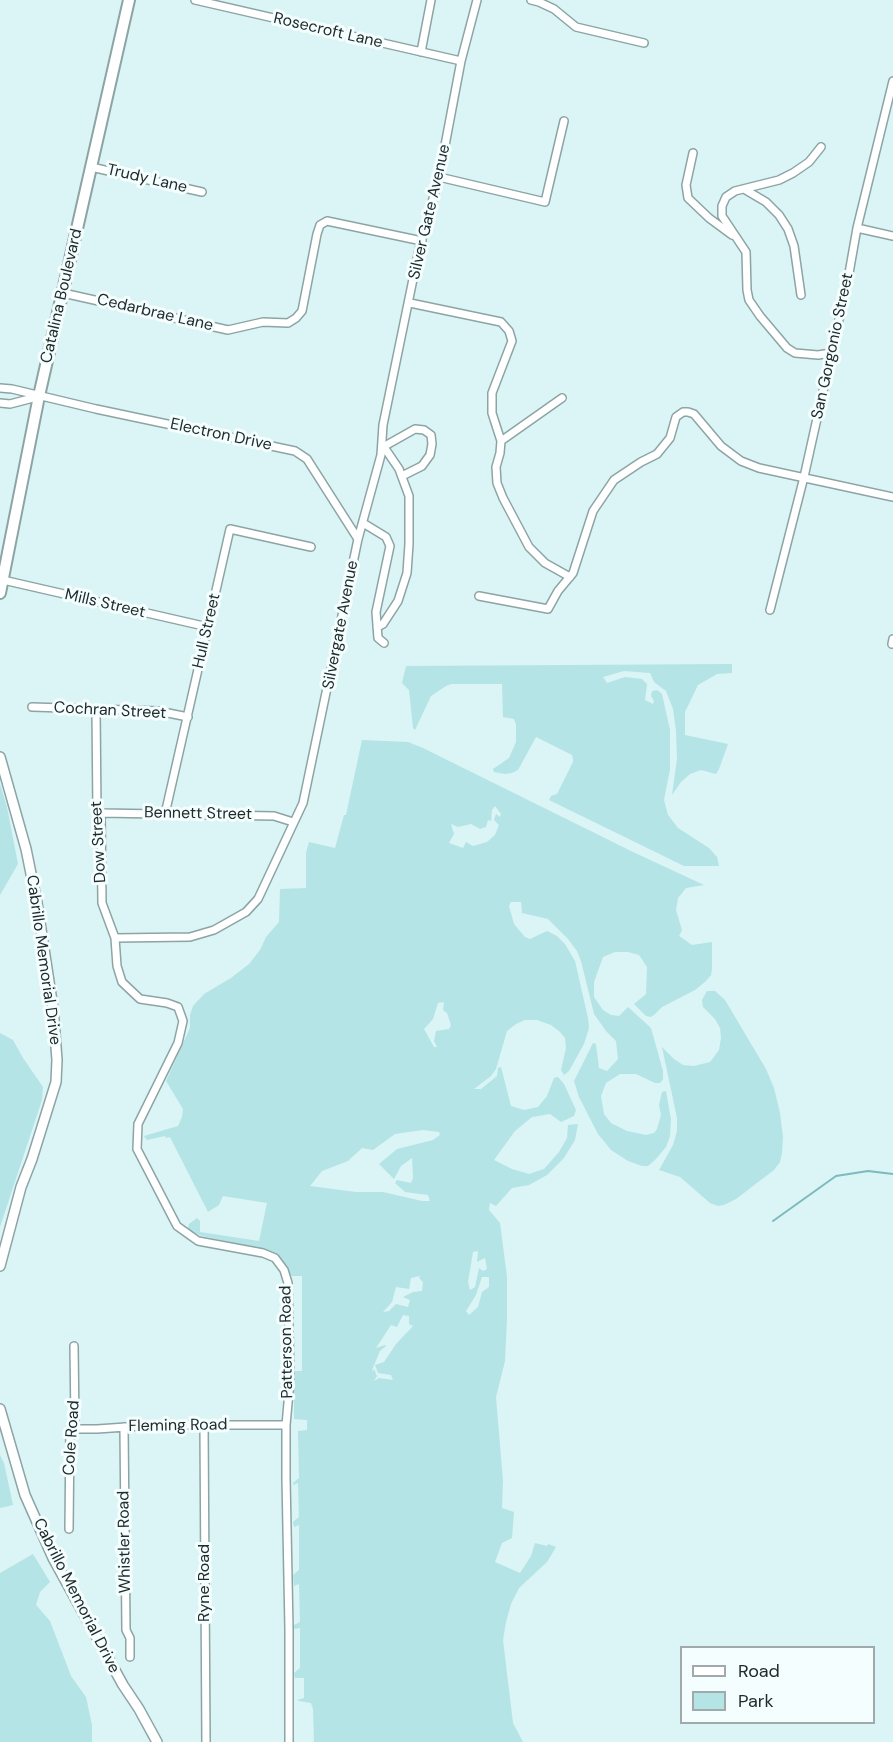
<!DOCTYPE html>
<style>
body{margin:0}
#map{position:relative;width:893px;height:1742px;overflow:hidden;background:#dbf4f5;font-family:"DM Sans",sans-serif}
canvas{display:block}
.legend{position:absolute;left:680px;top:1646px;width:195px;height:78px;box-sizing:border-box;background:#f4fefe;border:2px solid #a0aaaa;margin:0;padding:8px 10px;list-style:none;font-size:18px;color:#222b2b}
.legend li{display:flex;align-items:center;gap:12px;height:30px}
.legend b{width:30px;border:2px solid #a0aaaa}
</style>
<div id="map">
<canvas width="893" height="1742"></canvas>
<ul class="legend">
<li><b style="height:8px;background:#fff"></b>Road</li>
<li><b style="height:16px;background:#b5e4e6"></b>Park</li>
</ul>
</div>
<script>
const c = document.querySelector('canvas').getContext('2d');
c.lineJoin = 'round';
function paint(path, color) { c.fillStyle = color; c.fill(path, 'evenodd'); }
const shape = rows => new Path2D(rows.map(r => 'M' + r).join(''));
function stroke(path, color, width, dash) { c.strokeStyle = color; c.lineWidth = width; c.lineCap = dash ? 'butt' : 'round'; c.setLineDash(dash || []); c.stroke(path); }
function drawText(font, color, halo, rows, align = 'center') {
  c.font = font + ' "DM Sans",sans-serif'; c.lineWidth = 6; c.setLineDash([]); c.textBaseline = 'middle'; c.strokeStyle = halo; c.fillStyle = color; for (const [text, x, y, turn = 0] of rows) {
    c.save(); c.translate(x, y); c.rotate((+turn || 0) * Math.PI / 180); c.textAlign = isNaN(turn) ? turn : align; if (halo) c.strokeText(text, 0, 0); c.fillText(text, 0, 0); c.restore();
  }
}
paint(shape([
 [732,664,732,673,717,674,698,685,685,712,685,735,728,744,719,769,716,774,701,770,690,774,681,782,672,795,677,759,676,731,673,709,666,691,654,682,650,673,624,671,603,677,607,683,625,677,642,679,647,684,645,700,653,704,654,701,651,696,652,691,657,690,662,694,670,730,670,769,664,800,668,815,678,828,709,848,717,857,719,866,684,866,549,800,551,796,557,794,573,762,573,759,572,755,536,737,518,770,512,773,505,774,494,772,493,769,509,758,516,742,516,725,514,719,503,717,502,684,451,684,446,686,431,696,415,730,413,728,409,690,402,683,406,666],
 [362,740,408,742,423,748,633,852,704,885,686,888,678,898,676,910,682,930,679,936,692,945,712,942,712,969,711,975,706,981,695,990,662,1007,655,1014,651,1017,646,1016,634,1004,646,994,647,967,639,955,628,952,615,952,603,957,594,982,594,997,603,1010,611,1015,619,1016,628,1007,651,1028,663,1071,663,1079,660,1083,655,1083,636,1074,620,1074,606,1083,601,1096,604,1114,611,1123,627,1131,646,1135,654,1133,657,1129,661,1115,659,1105,662,1092,666,1091,671,1119,670,1136,666,1147,656,1159,648,1166,642,1166,628,1161,611,1150,598,1134,579,1097,574,1081,593,1043,596,1044,599,1068,607,1071,618,1059,616,1041,606,1031,594,1014,581,961,577,951,568,939,548,919,522,913,521,902,511,902,509,906,514,924,525,937,530,939,547,931,557,936,565,944,575,961,588,1018,589,1028,584,1044,569,1071,564,1075,561,1070,566,1048,565,1038,560,1032,551,1025,537,1020,525,1020,516,1024,507,1031,496,1069,491,1076,474,1089,481,1089,497,1076,498,1068,501,1067,511,1106,524,1110,538,1107,547,1096,554,1078,558,1077,564,1084,576,1110,574,1116,561,1122,550,1114,532,1117,515,1131,494,1160,512,1169,529,1174,544,1169,559,1152,567,1138,568,1125,578,1124,575,1140,564,1158,547,1175,529,1185,512,1188,496,1206,490,1203,489,1210,500,1223,507,1277,507,1319,505,1361,496,1397,503,1481,502,1508,514,1512,512,1538,502,1543,495,1562,520,1573,531,1556,535,1543,547,1546,548,1544,556,1547,547,1562,519,1588,511,1604,506,1622,503,1640,513,1723,523,1742,314,1742,313,1709,311,1703,299,1701,297,1700,304,1698,304,1678,295,1678,294,1673,300,1668,300,1628,294,1629,294,1625,300,1622,299,1584,294,1586,293,1575,299,1570,299,1525,294,1527,293,1522,299,1517,298,1483,293,1485,293,1483,299,1478,298,1431,307,1430,307,1420,294,1419,294,1371,302,1371,302,1276,291,1276,281,1260,265,1250,202,1236,190,1231,188,1228,189,1224,197,1218,200,1221,200,1232,259,1241,267,1203,223,1196,219,1205,208,1212,170,1137,166,1138,165,1136,147,1140,144,1136,178,1126,182,1117,183,1109,166,1081,190,1028,190,1015,193,1006,204,994,231,978,249,964,260,950,266,937,279,922,280,889,306,888,306,853,309,842,335,848,344,815,346,815],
 [495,806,501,814,500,817,496,814,494,820,499,825,495,835,487,842,473,846,466,842,463,848,449,843,454,834,451,824,458,827,471,824,480,829,486,827,488,820,491,821,492,810],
 [444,1002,443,1010,447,1013,451,1025,449,1029,436,1031,434,1041,437,1047,434,1047,424,1029,433,1019,438,1003],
 [423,1130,439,1132,440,1135,433,1140,397,1149,379,1164,394,1179,401,1166,412,1158,413,1178,411,1183,397,1180,395,1183,405,1192,428,1195,430,1201,422,1201,383,1192,356,1192,310,1186,322,1171,348,1161,362,1148,373,1150,395,1134],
 [478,1251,477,1262,485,1258,487,1269,483,1271,479,1268,475,1287,470,1290,468,1282,473,1252],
 [420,1276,419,1278,423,1282,422,1291,413,1292,403,1297,410,1300,408,1307,396,1304,389,1311,383,1312,392,1302,396,1287,409,1289,411,1278],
 [482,1277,489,1277,489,1287,482,1292,478,1307,469,1315,466,1311,476,1295],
 [403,1315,409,1316,409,1324,413,1326,396,1344,384,1362,375,1365,378,1373,391,1375,393,1380,379,1378,374,1381,377,1376,374,1369,373,1371,372,1370,380,1351,386,1346,385,1345,376,1348,391,1325,397,1327],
 [0,784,7,807,18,864,0,895],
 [707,991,715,991,725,1000,766,1069,774,1088,780,1113,783,1137,782,1153,780,1162,774,1170,736,1199,724,1205,718,1206,710,1203,680,1177,659,1170,673,1145,677,1131,677,1118,662,1047,674,1059,683,1065,694,1066,710,1062,719,1050,721,1038,720,1028,715,1019,703,1007,702,1000],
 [0,1033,13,1040,23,1058,43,1087,42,1100,0,1227],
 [0,1455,4,1463,13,1505,0,1508],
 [33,1554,50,1582,40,1592,36,1605,50,1621,71,1676,86,1697,92,1725,92,1742,0,1742,0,1573]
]), '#b5e4e6');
stroke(shape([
 [773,1221,836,1176,868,1171,893,1174]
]), '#7cbabd', 2);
const minor = shape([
 [195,0,461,61],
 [531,0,539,2,554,9,576,27,644,43],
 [421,52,431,0],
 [821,147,809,162,793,173,779,180,735,191,726,197,722,206,722,216,746,252,747,290,749,300,760,316,787,348,795,353,818,355,831,353],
 [693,153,686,185,688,198,709,218,732,235],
 [91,167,202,192],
 [439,177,545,202,564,121],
 [744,189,766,202,779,215,788,229,794,246,801,295],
 [857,228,893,236],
 [63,293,228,330,263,322,288,323,296,318,302,311,317,234,320,225,327,221,422,241],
 [410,303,501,322,509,331,512,341,492,393,492,413,501,441,500,453,496,467,497,483,503,498,529,547,545,563,570,577],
 [0,388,12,389,96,409,295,451,307,459,358,539],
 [0,403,10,404,37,397],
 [501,441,562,398],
 [383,447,415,429,424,430,431,435,432,444,430,455,422,466,402,476],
 [363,523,386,537,390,546,376,612,378,638,384,643],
 [3,580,208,627],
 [479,596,548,609,558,591,573,573,593,511,614,480,641,462,657,454,670,438,676,417,683,412,688,412,694,414,721,446,741,461,759,468,893,497],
 [770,610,804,477,848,279,857,228,893,81],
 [377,627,383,624,398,601,407,573,409,544,409,496,399,469,382,444],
 [892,644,893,639],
 [32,707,158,711,188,717],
 [96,709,97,813,101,813,102,903,115,938,117,966,122,982,140,999,167,1003,178,1007,183,1021,178,1043,138,1124,137,1149,177,1226,198,1241,263,1253,275,1258,284,1270,288,1283,290,1381,286,1425,286,1478,289,1629,289,1742],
 [101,813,274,816,293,822],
 [165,814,230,529,311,547],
 [115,938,190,937,214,930,246,912,258,899,303,803,358,539,381,455,383,425,419,250,439,177,461,61,477,0],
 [204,1424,206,1742],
 [124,1427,126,1630,130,1638,130,1657],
 [70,1429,97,1429,155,1425,286,1425],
 [69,1529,70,1429,75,1423,74,1346]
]);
const secondary = shape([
 [0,757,26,849,37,903,53,1008,57,1060,56,1082,32,1159,21,1187,0,1266],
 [0,1409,25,1495,53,1558,123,1685,139,1709,157,1742]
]);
const primary = shape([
 [0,593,39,396,129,0]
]);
stroke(minor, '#8da4a5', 10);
stroke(secondary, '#8da4a5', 12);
stroke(primary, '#8da4a5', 14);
stroke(minor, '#fff', 7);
stroke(secondary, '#fff', 9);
stroke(primary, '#fff', 10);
drawText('16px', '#222b2b', '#f4fefe', [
 ["Rosecroft Lane",328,31,13],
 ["Trudy Lane",147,179,13],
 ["Silver Gate Avenue",430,212,-77],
 ["Catalina Boulevard",62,296,-77],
 ["Cedarbrae Lane",155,313,13],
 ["San Gorgonio Street",833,346,-78],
 ["Electron Drive",221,435,12],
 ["Mills Street",105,604,13],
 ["Silvergate Avenue",341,625,-79],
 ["Hull Street",207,631,-77],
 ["Cochran Street",110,711,3],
 ["Bennett Street",198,814,1],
 ["Dow Street",99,842,-93],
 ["Cabrillo Memorial Drive",43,960,82],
 ["Patterson Road",287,1342,-91],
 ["Fleming Road",178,1426,-1],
 ["Cole Road",72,1438,-86],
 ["Whistler Road",125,1542,-91],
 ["Ryne Road",205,1583,-90],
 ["Cabrillo Memorial Drive",76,1596,63]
]);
</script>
